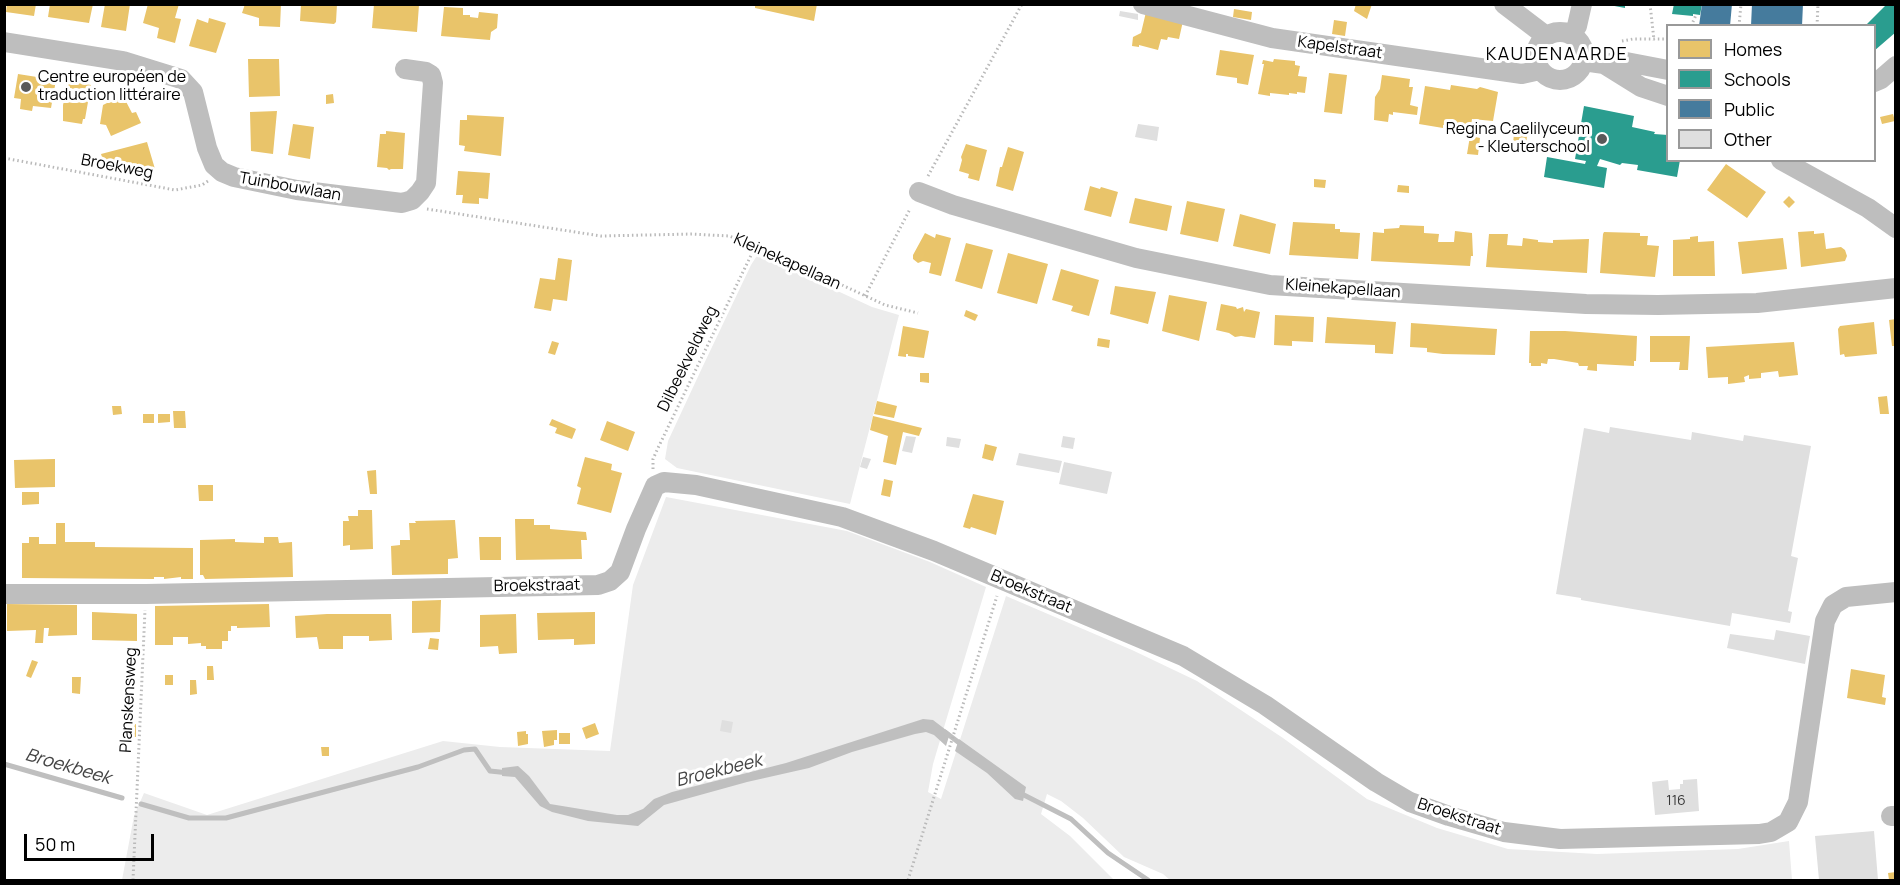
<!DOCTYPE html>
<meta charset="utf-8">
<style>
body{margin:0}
#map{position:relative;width:1900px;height:885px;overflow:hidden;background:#fff;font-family:Manrope,sans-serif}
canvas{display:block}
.frame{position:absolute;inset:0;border:6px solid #000;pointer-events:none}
.legend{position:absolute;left:1666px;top:24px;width:210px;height:138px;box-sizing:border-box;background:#fff;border:2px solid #999;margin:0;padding:8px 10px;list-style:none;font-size:18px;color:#000}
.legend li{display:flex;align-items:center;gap:12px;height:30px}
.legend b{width:30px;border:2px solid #999}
.scale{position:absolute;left:24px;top:834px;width:130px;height:27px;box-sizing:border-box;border:3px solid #000;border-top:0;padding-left:8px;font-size:18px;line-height:21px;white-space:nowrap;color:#000;-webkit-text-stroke:4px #fff;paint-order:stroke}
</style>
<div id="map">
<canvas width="1900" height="885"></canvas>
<div class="frame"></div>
<ul class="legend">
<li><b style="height:16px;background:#e9c46a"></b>Homes</li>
<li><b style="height:16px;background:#2a9d8f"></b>Schools</li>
<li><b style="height:16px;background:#457b9d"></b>Public</li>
<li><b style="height:16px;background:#dfdfdf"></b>Other</li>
</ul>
<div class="scale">50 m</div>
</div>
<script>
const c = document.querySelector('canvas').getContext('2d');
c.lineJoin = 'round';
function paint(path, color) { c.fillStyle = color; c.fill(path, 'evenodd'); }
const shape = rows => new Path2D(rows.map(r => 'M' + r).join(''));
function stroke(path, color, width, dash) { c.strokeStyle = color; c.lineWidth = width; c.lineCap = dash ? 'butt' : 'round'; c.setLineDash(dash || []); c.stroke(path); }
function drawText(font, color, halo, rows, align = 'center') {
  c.font = font + ' Manrope,sans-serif'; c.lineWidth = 6; c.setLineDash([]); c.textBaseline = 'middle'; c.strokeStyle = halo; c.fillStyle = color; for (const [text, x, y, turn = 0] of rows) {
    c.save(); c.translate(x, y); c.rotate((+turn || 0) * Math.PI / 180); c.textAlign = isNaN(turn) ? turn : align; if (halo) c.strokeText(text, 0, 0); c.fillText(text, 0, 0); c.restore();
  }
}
paint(shape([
 [758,254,872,307,899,315,850,504,677,468,665,459,668,441,702,368,751,265],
 [666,497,847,531,930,562,986,587,933,764,928,792,941,799,1006,596,1132,650,1197,681,1283,738,1367,799,1437,828,1508,849,1597,854,1738,849,1789,841,1792,880,1170,880,1163,874,1124,857,1083,818,1061,801,1047,794,1041,814,1070,836,1114,880,122,880,134,816,144,793,207,815,443,741,500,747,610,751,633,585]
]), '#ececec');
paint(shape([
 [923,719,933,720,950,733,946,746,934,735,926,732,915,734,852,752,809,768,747,782,664,805,638,826,588,821,552,812,540,806,515,777,502,776,502,768,518,766,529,776,550,804,617,815,628,815,643,809,654,799,672,792,786,763],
 [959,739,1026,787,1023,801,1015,799,987,773,955,751]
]), '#bfbfbf');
paint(shape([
 [7,4,36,4,34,16,6,12],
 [50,4,93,4,89,23,48,17],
 [105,4,130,4,126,31,101,27],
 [148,4,179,4,175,18,181,19,175,43,157,38,159,28,143,23],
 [245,4,281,4,280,27,259,26,259,18,242,13],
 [301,4,337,4,336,22,334,24,300,21],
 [374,4,419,5,417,32,372,28],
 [755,4,817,4,814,21,755,8],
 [1356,4,1372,4,1367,19,1354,11],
 [444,7,463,8,463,15,470,15,470,17,478,18,479,12,498,14,497,28,491,32,490,40,441,36],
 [1234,9,1252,12,1251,20,1233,17],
 [1146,12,1183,21,1179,39,1168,37,1167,40,1161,39,1158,50,1139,45,1139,47,1132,46,1133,37,1141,33],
 [209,18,226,23,216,53,189,46,197,19,208,23],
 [1334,20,1347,22,1345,36,1332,34],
 [1220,50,1254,55,1248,85,1237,83,1237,78,1216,75],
 [248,59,279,59,280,96,249,97],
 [1274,59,1295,61,1295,65,1300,66,1298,76,1307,77,1305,93,1297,92,1297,94,1289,93,1289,95,1270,93,1270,96,1258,94,1264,64,1262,64,1263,60,1273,62],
 [1329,73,1347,75,1342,114,1324,112],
 [18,74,56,80,51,108,33,106,32,111,20,109,21,99,14,98],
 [1382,75,1410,79,1409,87,1413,87,1410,105,1418,107,1417,115,1393,112,1393,115,1389,114,1388,122,1374,120,1375,97,1380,89],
 [69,81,91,85,85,119,83,119,82,124,63,121,63,105],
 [1451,85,1477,89,1480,87,1498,92,1493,121,1472,119,1471,126,1443,125,1443,128,1419,124,1425,86,1450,90],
 [111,90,114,96,121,92,132,113,136,112,141,123,111,136,106,125,100,124,103,105,107,103,103,94],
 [333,94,334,103,326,104,326,95],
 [277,111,273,154,251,151,250,112],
 [1893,114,1895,121,1882,124,1880,117],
 [467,115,504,117,501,156,464,151,465,146,459,145,460,120,467,120],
 [293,124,314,127,310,159,288,155],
 [386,131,405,133,403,169,391,169,389,170,387,168,377,167,380,134,386,134],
 [1514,134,1527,136,1526,145,1513,143],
 [1470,136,1480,138,1478,155,1467,154],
 [147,142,155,169,139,175,137,169,126,173,123,164,106,169,101,154],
 [966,144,987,150,979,181,968,178,969,174,959,171,962,160,961,157],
 [1008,147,1024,152,1013,191,996,186,1000,167,1002,167],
 [1726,164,1766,192,1747,218,1707,190],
 [458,171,490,173,488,199,479,198,479,204,462,203,463,195,456,195],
 [1314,179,1326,180,1325,188,1314,187],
 [1398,185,1409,186,1409,193,1397,192],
 [1090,186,1100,189,1101,187,1118,192,1111,217,1084,210],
 [1789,196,1795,202,1789,208,1783,202],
 [1135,198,1172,206,1167,231,1129,223],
 [1187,201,1225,209,1218,242,1180,234],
 [1240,214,1276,224,1270,254,1233,246],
 [1293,222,1335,224,1335,229,1340,229,1340,232,1360,233,1358,259,1289,255],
 [1400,225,1424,226,1424,233,1439,234,1438,242,1454,242,1455,231,1472,233,1473,256,1471,256,1470,266,1371,261,1373,232,1384,233,1384,229,1399,228],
 [1814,231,1814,234,1824,233,1826,249,1841,247,1845,250,1847,256,1845,261,1801,267,1798,232],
 [1604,232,1640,233,1640,236,1648,236,1647,245,1659,246,1655,277,1600,273,1603,234],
 [925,233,935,238,936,234,951,238,941,276,929,273,931,263,923,261,918,263,913,259,913,255],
 [1489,234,1508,234,1507,245,1522,246,1523,238,1538,240,1538,242,1553,243,1553,240,1589,239,1587,273,1486,267],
 [1698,236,1698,242,1714,241,1715,276,1673,276,1673,240,1690,239,1690,237],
 [1783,238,1787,269,1742,274,1738,242],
 [966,243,993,250,982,289,955,281],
 [1008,253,1048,264,1037,304,997,293],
 [558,258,572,260,567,301,553,299,551,311,534,308,540,278,555,280],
 [1061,269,1099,280,1089,316,1071,311,1073,306,1052,300],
 [1115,286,1156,292,1148,324,1110,314],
 [1169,295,1207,302,1199,341,1162,331],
 [1221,304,1236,307,1237,309,1243,307,1244,312,1246,309,1260,312,1255,338,1241,336,1235,337,1229,333,1216,330],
 [966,310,978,315,975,321,964,316],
 [1275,315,1314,317,1313,342,1292,341,1292,346,1274,345],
 [1327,317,1396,322,1393,354,1375,353,1375,345,1325,343],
 [1896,319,1896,346,1892,346,1889,320],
 [1874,322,1877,354,1845,357,1844,354,1840,355,1838,329,1840,326],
 [1411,323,1497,329,1495,355,1443,354,1427,352,1427,348,1410,347],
 [903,326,929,331,924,358,908,356,908,354,906,354,906,357,898,356],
 [1530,331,1565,331,1637,336,1636,361,1634,361,1634,366,1597,364,1597,371,1587,370,1588,366,1579,366,1578,363,1554,359,1548,359,1547,364,1541,363,1541,366,1531,366,1531,363,1529,363],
 [1650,336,1690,336,1688,370,1679,370,1680,362,1650,362],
 [1098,338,1110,340,1109,348,1097,346],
 [552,341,559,343,555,355,548,353],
 [1794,342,1798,375,1779,377,1778,371,1761,373,1761,378,1749,379,1749,375,1744,377,1745,382,1728,384,1728,377,1708,378,1706,347],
 [920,373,929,373,929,383,920,382],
 [1887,396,1889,414,1880,414,1878,397],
 [877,401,897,406,894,418,874,414],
 [112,406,121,406,122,414,113,415],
 [173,411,185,411,186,428,174,428],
 [143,414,154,414,154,423,143,423],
 [158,414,170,414,170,422,158,423],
 [873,416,922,428,919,436,903,432,896,465,883,462,888,436,870,430],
 [552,419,576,429,572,439,555,433,557,428,549,425],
 [607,421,635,432,628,451,600,440],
 [985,444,997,447,993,461,982,458],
 [585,457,612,464,611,470,622,473,611,513,577,504,581,488,577,486],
 [55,459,55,487,15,488,14,460],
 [376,470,377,494,370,494,367,471],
 [884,479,893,481,890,497,881,495],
 [198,485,213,485,213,501,199,501],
 [22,492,39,492,39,504,22,505],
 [973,494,1004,501,996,535,971,527,970,529,963,527],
 [358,510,372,510,373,549,350,550,350,545,343,546,343,521,349,521,348,516,358,516],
 [515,519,534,519,534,525,550,525,550,529,586,532,587,540,581,540,582,559,516,560],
 [455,520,458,558,448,559,448,574,392,575,391,546,400,545,400,540,410,540,409,523,416,523,415,521],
 [56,523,65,523,65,542,95,542,95,547,193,548,193,579,181,579,181,577,164,579,164,577,154,577,154,579,22,578,22,543,29,543,29,537,39,537,39,544,56,544],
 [264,537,278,537,279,543,292,542,293,577,205,579,203,575,200,575,200,540,235,539,235,542,264,543],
 [479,537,501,537,501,560,480,560],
 [441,600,440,632,412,633,412,601],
 [7,604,77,605,77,635,48,636,49,628,44,628,43,643,35,643,36,630,7,631],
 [269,604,270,627,237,628,237,626,231,626,231,631,228,631,228,641,222,641,222,649,206,649,206,646,201,646,201,643,188,644,188,637,173,637,173,645,155,645,155,606],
 [92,612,137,614,137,641,92,640],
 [595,612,595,644,574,645,574,639,538,640,537,613],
 [327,614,391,614,392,640,369,641,369,636,343,636,343,649,319,649,317,637,296,638,295,616],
 [516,614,517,653,499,654,498,646,480,647,480,615],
 [430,638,439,639,438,650,428,649],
 [32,660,38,662,31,678,26,676],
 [207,666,213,666,214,680,207,680],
 [1851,669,1885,675,1882,697,1886,698,1885,705,1847,698],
 [165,675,173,675,173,685,165,685],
 [72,677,81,677,80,694,72,693],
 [190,680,196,680,197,694,190,695],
 [595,723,599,734,586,739,582,728],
 [125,724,136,724,136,737,125,736],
 [557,730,557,740,554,740,554,745,544,747,542,731],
 [526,731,526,734,528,734,528,744,518,746,517,732],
 [559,733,570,733,570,744,559,744],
 [321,747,329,747,329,756,322,756],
 [1896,872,1896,880,1889,880,1888,873]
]), '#e9c46a');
paint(shape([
 [1604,4,1625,4,1625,8],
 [1674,4,1702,4,1700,15,1693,14,1693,16,1672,14],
 [1887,4,1896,4,1896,32,1874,51,1874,26,1865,26],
 [1584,106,1634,116,1632,127,1655,132,1654,134,1668,135,1668,160,1680,160,1677,177,1637,170,1638,165,1622,163,1620,165,1600,159,1597,166,1607,168,1604,188,1544,177,1547,157,1585,164,1586,161,1575,159]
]), '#2a9d8f');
paint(shape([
 [1702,4,1732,4,1730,26,1699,26],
 [1752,4,1803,4,1802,26,1751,26]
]), '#457b9d');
stroke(shape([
 [945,732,962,745],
 [4,764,122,798],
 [1020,793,1071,819,1108,853,1148,880],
 [141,804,189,818,226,818,418,767,464,750,475,749,490,771,509,773]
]), '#bfbfbf', 5);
paint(shape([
 [1120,11,1138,14,1138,20,1119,16],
 [1138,124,1159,127,1157,141,1135,137],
 [1610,427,1691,440,1692,432,1743,441,1744,435,1811,446,1791,556,1798,558,1788,611,1792,612,1790,623,1732,613,1730,626,1581,600,1581,598,1556,594,1584,428,1609,433],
 [906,436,916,437,912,453,902,451],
 [1063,436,1075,438,1073,449,1061,447],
 [947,437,961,439,959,448,946,446],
 [1019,453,1062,461,1059,473,1016,465],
 [863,457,871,459,867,469,860,467],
 [1064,462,1112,472,1107,494,1059,484],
 [1776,630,1810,636,1805,664,1727,648,1730,634,1774,640],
 [722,720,733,722,731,733,720,731],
 [1697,779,1699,811,1655,815,1652,782,1668,780,1669,790,1680,789,1680,784,1683,784,1683,780],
 [1874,831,1878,880,1819,880,1815,836]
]), '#dfdfdf');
stroke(shape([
 [1650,4,1654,40],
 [1691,26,1696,15],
 [1739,26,1741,4],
 [1817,26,1818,4],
 [1622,41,1633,39,1668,39],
 [4,158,175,190,202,185,208,181],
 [928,176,1022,4],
 [427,209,601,236,692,234,729,236,756,245,885,305,918,313],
 [865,296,910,209],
 [653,469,653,459,658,448,756,245],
 [133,880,145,610],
 [908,880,997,596]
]), '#b9b9b9', 3, [1.5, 3]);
stroke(shape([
 [1143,4,1272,38,1522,74,1540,70],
 [1504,4,1546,36],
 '1536 56a24 24 0 1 1 48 0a24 24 0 1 1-48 0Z',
 [1571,35,1577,26,1582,4],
 [4,42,123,61,181,79,193,92,207,148,214,165,222,172,234,177,297,190,402,203,412,200,420,192,426,183,433,83,431,75,426,72,405,69],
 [1583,61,1604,64,1641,87,1668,96],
 [1604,64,1621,61,1668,70],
 [1874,82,1881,79,1896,66],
 [1781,160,1868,208,1896,228],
 [919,192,953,205,1136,258,1270,285,1586,304,1658,305,1757,303,1896,288],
 [4,594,146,594,598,585,610,581,620,572,636,529,655,486,664,482,696,485,842,517,934,551,1183,656,1265,705,1376,782,1410,802,1449,816,1504,832,1560,839,1759,834,1771,832,1788,822,1798,802,1825,621,1833,605,1846,597,1896,592],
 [1891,816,1896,816]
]), '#bebebe', 20);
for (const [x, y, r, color] of [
 [26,87,6,"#595959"],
 [1602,139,6,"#595959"]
]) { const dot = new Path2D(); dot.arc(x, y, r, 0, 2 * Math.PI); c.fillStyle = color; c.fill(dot); stroke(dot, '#fff', 2); }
drawText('14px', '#383838', null, [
 ["116",1676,801]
]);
drawText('16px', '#000', '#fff', [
 ["Kapelstraat",1340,48,8],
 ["Broekweg",117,167,11],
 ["Tuinbouwlaan",290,187,10],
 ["Kleinekapellaan",787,262,24],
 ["Kleinekapellaan",1343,289,4],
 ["Dilbeekveldweg",688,359,-64],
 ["Broekstraat",537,586,-1],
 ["Broekstraat",1031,592,23],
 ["Planskensweg",129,700,-87],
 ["Broekstraat",1459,817,18]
]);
drawText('16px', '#000', '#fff', [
 ["Centre européen de",38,78],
 ["traduction littéraire",38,96],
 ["Regina Caelilyceum",1590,130,"right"],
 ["- Kleuterschool",1590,148,"right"]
], 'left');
c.letterSpacing = '1.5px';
drawText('18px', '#000', '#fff', [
 ["KAUDENAARDE",1557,55]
]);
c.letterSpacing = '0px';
drawText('italic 18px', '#444', '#fff', [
 ["Broekbeek",68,767,16],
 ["Broekbeek",719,771,-14]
]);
</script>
